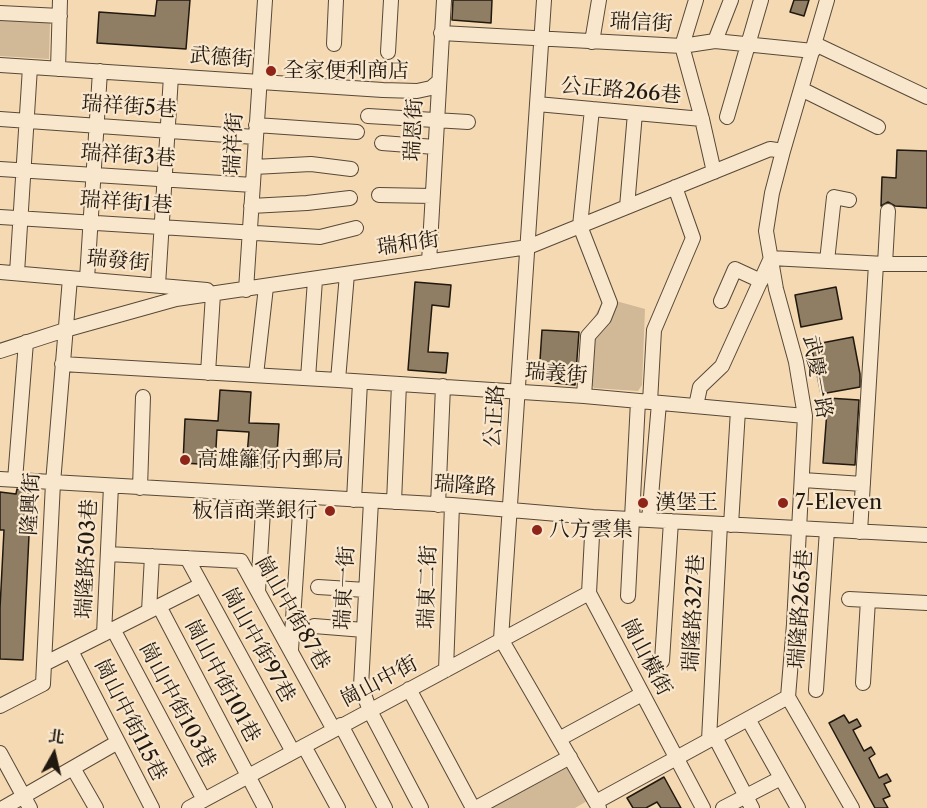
<!DOCTYPE html>
<meta charset="utf-8">
<style>
body{margin:0}
#map{position:relative;width:927px;height:808px;overflow:hidden;background:#f5d9b2;font-family:"Libre Caslon Text","Noto Serif TC",serif}
canvas{display:block}
.north{position:absolute;left:24px;top:724px;width:60px;height:60px;-webkit-text-stroke:4px #f8e6cd;paint-order:stroke;rotate:8deg;font-size:16px;font-weight:700;line-height:24px;text-align:center;color:#21190f}
.north::after{content:'';display:block;margin:auto;width:21px;height:27px;background:#21190f;clip-path:polygon(50% 0,100% 100%,50% 72%,0 100%)}
</style>
<div id="map">
<canvas width="927" height="808"></canvas>
<div class="north">北</div>
</div>
<script>
const c = document.querySelector('canvas').getContext('2d');
c.lineJoin = 'round';
function paint(path, color) { c.fillStyle = color; c.fill(path, 'evenodd'); }
const shape = rows => new Path2D(rows.map(r => 'M' + r).join(''));
function stroke(path, color, width, dash) { c.strokeStyle = color; c.lineWidth = width; c.lineCap = dash ? 'butt' : 'round'; c.setLineDash(dash || []); c.stroke(path); }
function drawText(font, color, halo, rows, align = 'center') {
  c.font = font + ' "Libre Caslon Text","Noto Serif TC",serif'; c.lineWidth = 4.5; c.setLineDash([]); c.textBaseline = 'middle'; c.strokeStyle = halo; c.fillStyle = color; for (const [text, x, y, turn = 0] of rows) {
    c.save(); c.translate(x, y); c.rotate((+turn || 0) * Math.PI / 180); c.textAlign = isNaN(turn) ? turn : align; if (halo) c.strokeText(text, 0, 0); c.fillText(text, 0, 0); c.restore();
  }
}
paint(shape([
 [0,20,50,23,49,59,0,56],
 [605,298,645,309,642,385,638,391,594,388,590,382,590,324],
 [564,759,587,801,575,808,477,808]
]), '#d1b896');
const building = shape([
 [157,0,190,0,186,49,97,43,99,12,155,16,157,0],
 [453,0,492,0,491,23,452,20,453,0],
 [794,0,809,0,804,16,790,12,794,0],
 [897,150,927,151,927,208,895,206,888,202,881,206,882,177,896,178,897,150],
 [415,282,451,285,449,307,432,305,428,352,448,353,446,373,408,370,415,282],
 [836,287,842,319,801,327,795,295,836,287],
 [542,330,579,332,575,385,555,383,556,376,539,375,542,330],
 [853,337,860,374,860,387,821,394,811,345,853,337],
 [220,390,251,392,249,423,279,424,276,468,246,467,249,432,217,430,215,465,183,463,185,419,218,421,220,390],
 [828,398,859,400,855,465,823,463,828,398],
 [17,489,28,490,31,494,23,660,0,659,0,608,4,530,0,530,0,492,16,494,17,489],
 [844,715,849,723,857,719,861,726,853,730,864,751,871,747,875,754,869,758,879,778,887,774,891,781,884,784,890,796,883,799,888,808,875,808,829,723,844,715],
 [664,777,681,808,661,808,657,802,646,808,633,808,627,798,664,777]
]);
paint(building, '#8f7d64');
stroke(building, '#21190f', 1.5);
const minor = shape([
 [544,0,501,639,599,808],
 [0,13,60,16],
 [441,33,682,46,715,41,813,51],
 [715,41,731,0],
 [592,42,599,0],
 [334,44,336,0],
 [815,44,927,97],
 [682,46,702,119,714,172],
 [682,46,696,0],
 [388,52,391,0],
 [0,65,383,90,417,91,431,88,438,82],
 [58,69,60,0],
 [801,89,878,127],
 [537,104,702,119],
 [368,116,468,122],
 [727,117,761,0],
 [0,119,255,137],
 [256,125,357,132],
 [382,143,435,147],
 [254,167,311,164,351,169],
 [0,169,253,185],
 [379,195,432,196],
 [251,206,307,203,350,198],
 [627,207,635,113],
 [0,217,320,237,356,228],
 [827,261,834,197,849,200],
 [429,262,444,0],
 [885,264,888,211],
 [0,272,207,290],
 [17,273,30,67],
 [347,274,338,380,584,396,805,416],
 [87,279,100,71],
 [158,285,171,76],
 [246,290,265,0],
 [721,301,735,269,761,281],
 [0,351,65,330,176,299,528,247,770,149,783,151],
 [62,364,338,380],
 [208,373,213,294],
 [256,375,266,287],
 [308,378,315,280],
 [584,396,588,336,604,318,610,303,580,226,592,109],
 [650,402,654,330,693,238,675,187],
 [696,406,700,387,722,366,771,258,885,264,927,264],
 [0,479,452,505,593,517,927,535],
 [15,480,26,342],
 [803,480,863,484],
 [140,488,143,397],
 [354,500,360,382],
 [371,501,361,686,370,711,421,808],
 [394,502,399,384],
 [438,505,443,386],
 [593,517,589,593,703,808],
 [649,520,659,403],
 [731,525,738,410],
 [860,532,876,264],
 [108,554,241,561,334,730],
 [187,558,293,752],
 [318,587,366,590],
 [258,591,264,495],
 [628,596,638,401],
 [849,599,927,603],
 [159,606,265,808],
 [149,611,152,556],
 [314,626,364,630],
 [113,629,204,800],
 [104,634,111,486],
 [291,650,301,497],
 [71,651,152,808],
 [662,661,671,521],
 [44,664,201,585],
 [446,670,452,505],
 [863,683,868,600],
 [409,689,473,808],
 [816,690,827,530],
 [788,697,852,808],
 [0,706,43,684,53,483,70,278],
 [748,719,798,808],
 [341,725,385,808],
 [715,737,752,808],
 [559,739,642,694],
 [709,740,720,524],
 [304,746,338,808],
 [0,753,30,808],
 [73,768,96,808],
 [596,802,788,697,794,624,805,416,796,362,776,289,766,231,772,193,783,151,827,0],
 [3,808,118,742],
 [189,808,589,593],
 [476,808,570,757],
 [723,808,781,778]
]);
stroke(minor, '#564938', 16);
stroke(minor, '#f8e6cd', 14);
for (const [x, y, r, color] of [
 [271,71,6,"#8f2418"],
 [185,460,6,"#8f2418"],
 [643,503,6,"#8f2418"],
 [783,503,6,"#8f2418"],
 [330,511,6,"#8f2418"],
 [537,530,6,"#8f2418"]
]) { const dot = new Path2D(); dot.arc(x, y, r, 0, 2 * Math.PI); c.fillStyle = color; c.fill(dot); stroke(dot, '#f8e6cd', 2); }
drawText('21px', '#21190f', '#f8e6cd', [
 ["瑞信街",641,23,3],
 ["武德街",221,58,4],
 ["公正路266巷",621,91,5],
 ["瑞祥街5巷",129,107,4],
 ["瑞恩街",414,130,-87],
 ["瑞祥街",234,144,-87],
 ["瑞祥街3巷",128,156,4],
 ["瑞祥街1巷",126,203,4],
 ["瑞和街",408,244,-8],
 ["瑞發街",118,261,5],
 ["瑞義街",556,374,4],
 ["武慶一路",817,377,80],
 ["公正路",495,416,-86],
 ["瑞隆路",465,486,4],
 ["隆興街",31,504,-87],
 ["瑞隆路503巷",87,559,-87],
 ["瑞東二街",428,587,-88],
 ["瑞東一街",345,588,-87],
 ["瑞隆路265巷",801,609,-86],
 ["崗山中街87巷",292,613,60],
 ["瑞隆路327巷",694,613,-87],
 ["崗山中街97巷",258,645,61],
 ["崗山橫街",646,657,62],
 ["崗山中街101巷",222,681,62],
 ["崗山中街",379,682,-28],
 ["崗山中街103巷",177,705,62],
 ["崗山中街115巷",130,720,63]
]);
drawText('21px', '#21190f', '#f8e6cd', [
 ["全家便利商店",283,71],
 ["高雄籬仔內郵局",197,460],
 ["漢堡王",655,503],
 ["7-Eleven",795,503],
 ["板信商業銀行",318,511,"right"],
 ["八方雲集",549,530]
], 'left');
</script>
